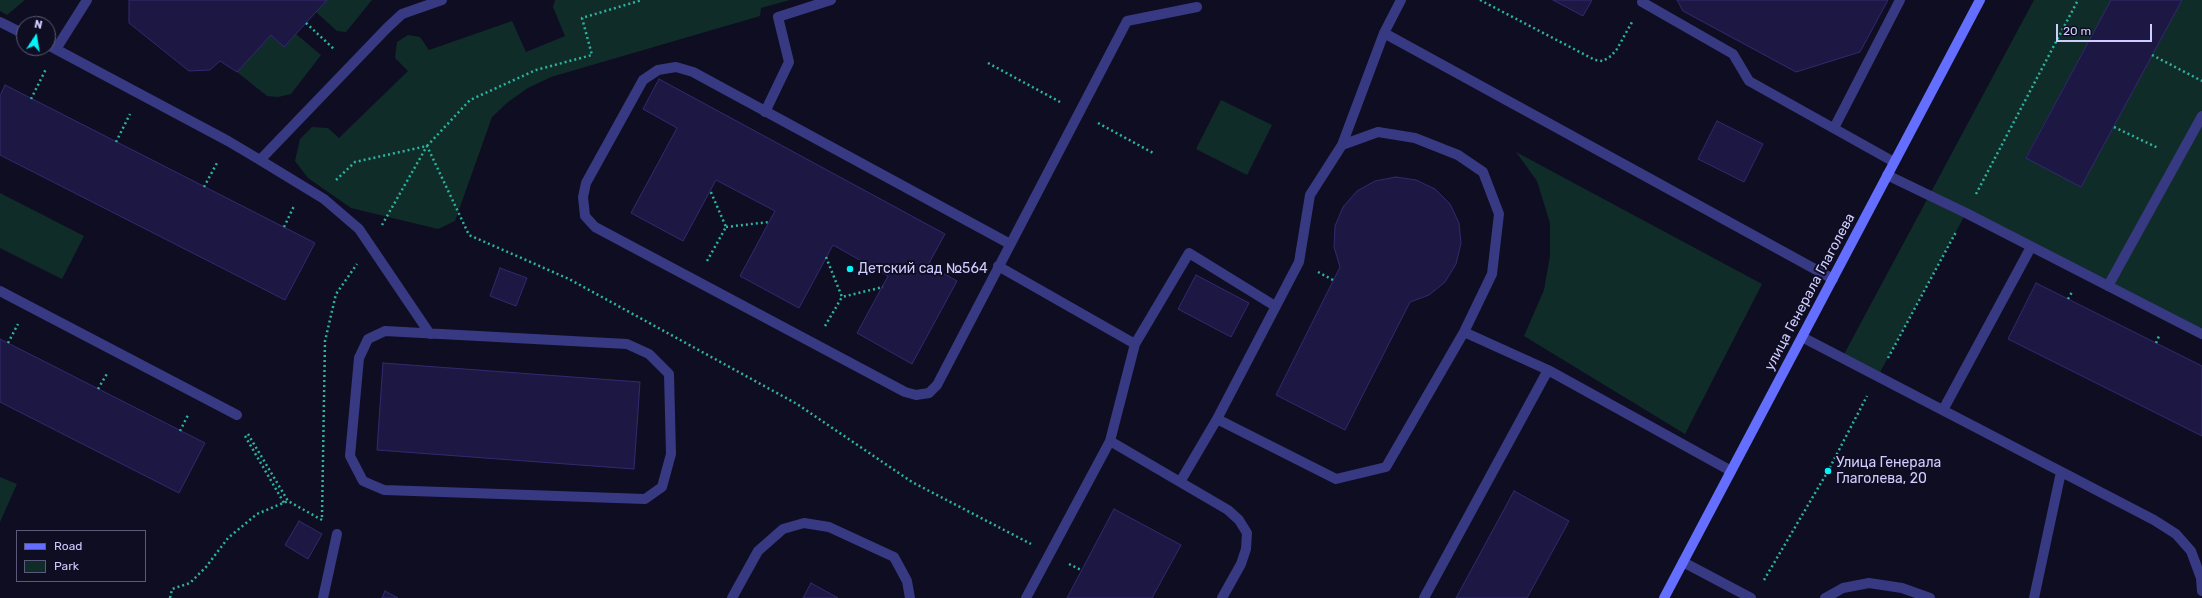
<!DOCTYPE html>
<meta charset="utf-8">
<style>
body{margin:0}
#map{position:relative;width:2202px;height:598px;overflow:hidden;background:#0f0d22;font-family:Rubik,sans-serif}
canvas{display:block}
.legend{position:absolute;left:16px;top:530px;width:130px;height:52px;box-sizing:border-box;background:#0f0d22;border:1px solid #5c5a7a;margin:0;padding:5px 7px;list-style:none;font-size:12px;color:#cfcdff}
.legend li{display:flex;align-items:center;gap:8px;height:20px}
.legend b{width:20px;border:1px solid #5c5a7a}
.north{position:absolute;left:16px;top:16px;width:40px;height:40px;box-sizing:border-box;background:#0f0d22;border:1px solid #5c5a7a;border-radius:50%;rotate:12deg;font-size:11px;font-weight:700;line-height:16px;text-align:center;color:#cfcdff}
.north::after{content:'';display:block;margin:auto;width:14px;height:18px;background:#00f5f8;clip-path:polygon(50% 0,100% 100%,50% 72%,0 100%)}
.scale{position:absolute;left:2056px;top:24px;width:96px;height:18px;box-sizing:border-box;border:2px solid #cfcdff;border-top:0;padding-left:5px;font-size:12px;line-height:14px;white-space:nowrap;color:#cfcdff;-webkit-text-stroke:3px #0f0d22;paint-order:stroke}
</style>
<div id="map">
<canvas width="2202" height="598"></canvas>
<ul class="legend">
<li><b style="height:5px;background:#646eff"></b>Road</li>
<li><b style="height:11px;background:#102c28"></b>Park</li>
</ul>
<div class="north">N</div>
<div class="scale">20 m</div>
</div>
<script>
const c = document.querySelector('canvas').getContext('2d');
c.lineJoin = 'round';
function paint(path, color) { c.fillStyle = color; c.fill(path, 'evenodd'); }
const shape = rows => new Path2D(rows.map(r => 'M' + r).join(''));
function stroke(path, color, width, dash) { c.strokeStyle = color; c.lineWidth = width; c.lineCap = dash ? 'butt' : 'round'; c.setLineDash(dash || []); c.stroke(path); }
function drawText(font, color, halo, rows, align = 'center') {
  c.font = font + ' Rubik,sans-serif'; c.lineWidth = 4; c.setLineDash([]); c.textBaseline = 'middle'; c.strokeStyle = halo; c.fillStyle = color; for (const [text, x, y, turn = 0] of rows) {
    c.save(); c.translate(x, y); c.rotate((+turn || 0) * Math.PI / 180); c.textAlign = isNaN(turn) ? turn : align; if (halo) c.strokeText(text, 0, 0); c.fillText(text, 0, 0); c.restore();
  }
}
paint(shape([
 [0,0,25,0,7,15,0,11],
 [327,0,372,0,346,32,337,31,316,12],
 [555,0,790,0,761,8,760,16,551,77,528,88,508,102,492,117,455,221,438,229,351,208,308,178,295,161,300,139,312,127,328,128,339,138,408,71,395,58,397,42,408,35,420,37,429,50,512,21,526,52,565,36,553,7],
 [2034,0,2111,0,2026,157,2081,187,2182,0,2202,0,2202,334,1966,213,1878,376,1842,358],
 [296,34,321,55,291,94,278,97,267,96,237,72,271,35,284,47],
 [1221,100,1272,125,1247,175,1196,149],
 [1516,152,1762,284,1685,434,1524,336,1544,290,1550,256,1550,223,1537,181],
 [0,193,84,236,62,279,0,248],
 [0,477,17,484,0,522]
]), '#102c28');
const building = shape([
 [129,0,327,0,284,47,271,35,237,72,220,61,210,70,189,71,129,23,129,0],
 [1553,0,1592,0,1583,16,1553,0],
 [1677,0,1888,0,1860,52,1796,72,1683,11,1677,0],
 [2111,0,2182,0,2081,187,2026,158,2111,0],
 [659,79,945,234,928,265,957,281,912,364,857,333,888,276,833,245,799,308,740,276,775,211,716,180,683,241,631,213,677,128,643,109,659,79],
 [5,85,315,243,285,300,0,155,0,96,5,85],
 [1717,121,1763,144,1744,182,1698,159,1717,121],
 [1396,177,1416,180,1435,189,1450,204,1459,223,1461,243,1456,264,1445,282,1429,295,1410,302,1345,430,1276,395,1340,267,1334,247,1335,226,1343,207,1357,191,1375,181,1396,177],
 [500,268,527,278,516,306,490,296,500,268],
 [1196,275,1249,303,1231,337,1178,309,1196,275],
 [2036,283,2202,366,2202,436,2008,339,2036,283],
 [0,339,205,443,179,493,0,402,0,339],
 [383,363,640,382,634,469,377,450,383,363],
 [1514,491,1569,521,1527,598,1456,598,1514,491],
 [1114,509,1181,545,1152,598,1067,598,1114,509],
 [299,521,322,534,308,559,285,545,299,521],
 [811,583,838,598,803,598,811,583],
 [385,591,398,598,382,598,385,591]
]);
paint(building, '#1d1843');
stroke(building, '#322a70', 1);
stroke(shape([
 [1480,0,1595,60,1603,61,1611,56,1617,49,1632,22],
 [306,23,335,50],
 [2152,55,2202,81],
 [988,63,1060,102],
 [31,99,46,69],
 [1098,123,1155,154],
 [2114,127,2158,148],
 [116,142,130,114],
 [336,180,355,162,427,146,470,100,536,70,592,55,582,18,642,0],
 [204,187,218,161],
 [1976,194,2078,0],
 [382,225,427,146,469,235,569,279,797,404,912,482,1031,544],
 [284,227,294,206],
 [726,227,769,222],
 [826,257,842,297,883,287],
 [707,261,726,227,710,190],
 [1318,272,1333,280],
 [2068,299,2072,292],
 [825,326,842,297],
 [8,343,18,324],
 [2156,343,2159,336],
 [1888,358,1956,232],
 [98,389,108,372],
 [180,431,188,415],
 [248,434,288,501,322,520],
 [245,436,284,503],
 [322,517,325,341,336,294,357,264],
 [1069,564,1081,570],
 [1764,580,1828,471,1867,396],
 [170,598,172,589,190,583,206,567,228,538,257,514,288,501]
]), '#2bb5a1', 2.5, [2, 3]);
stroke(shape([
 [1401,0,1384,33,1833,279],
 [1643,0,1642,2,1733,54,1749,81,1894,162],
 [0,22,24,34],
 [48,45,228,141,260,160,387,28,402,14,442,0],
 [56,49,87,0],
 [765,112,789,62,778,17,831,0],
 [1834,128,1900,0],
 [1342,145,1378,132,1415,138,1458,155,1483,172,1499,214,1492,274,1464,332,1386,467,1336,479,1217,419,1299,262,1310,195,1342,145,1384,33],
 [260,160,324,199,359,229,430,334],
 [1887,175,1966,213,2202,334],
 [1010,244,693,72,676,67,658,70,643,80,586,183,583,197,585,216,595,227,905,392,916,395,929,393,937,385,1127,21,1197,7],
 [998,266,1135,344,1110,441,1026,598],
 [2108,286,2202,116],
 [0,291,237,415],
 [385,331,627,344,649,354,669,374,671,454,662,487,645,499,384,490,363,481,350,456,359,358,368,339,385,331],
 [1464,332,1548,370,1731,471],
 [1802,337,2154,520,2176,534,2191,551,2201,578,2202,591],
 [1135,344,1189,253,1275,306],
 [1943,410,2031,247],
 [1110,441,1228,510,1239,520,1247,533,1246,549,1241,564,1222,598],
 [1180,482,1217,419],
 [1683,562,1751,598],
 [323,598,337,534],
 [732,598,758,551,783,529,804,523,829,527,894,557,907,581,910,598],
 [1424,598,1548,370],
 [1825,598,1843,588,1869,583,1902,588,1930,598],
 [2034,598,2061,472]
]), '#373a82', 10);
stroke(shape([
 [1664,598,1980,0]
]), '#646eff', 10);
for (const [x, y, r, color] of [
 [850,269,4,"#00f5f8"],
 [1828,471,4,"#00f5f8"]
]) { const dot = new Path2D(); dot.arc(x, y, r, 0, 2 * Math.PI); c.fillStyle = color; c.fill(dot); stroke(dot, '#0f0d22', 1.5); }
drawText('14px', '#cfcdff', '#0f0d22', [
 ["Детский сад №564",858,269],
 ["Улица Генерала",1836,463],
 ["Глаголева, 20",1836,479]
], 'left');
drawText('14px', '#cfcdff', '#0f0d22', [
 ["улица Генерала Глаголева",1810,292,-62]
]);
</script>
